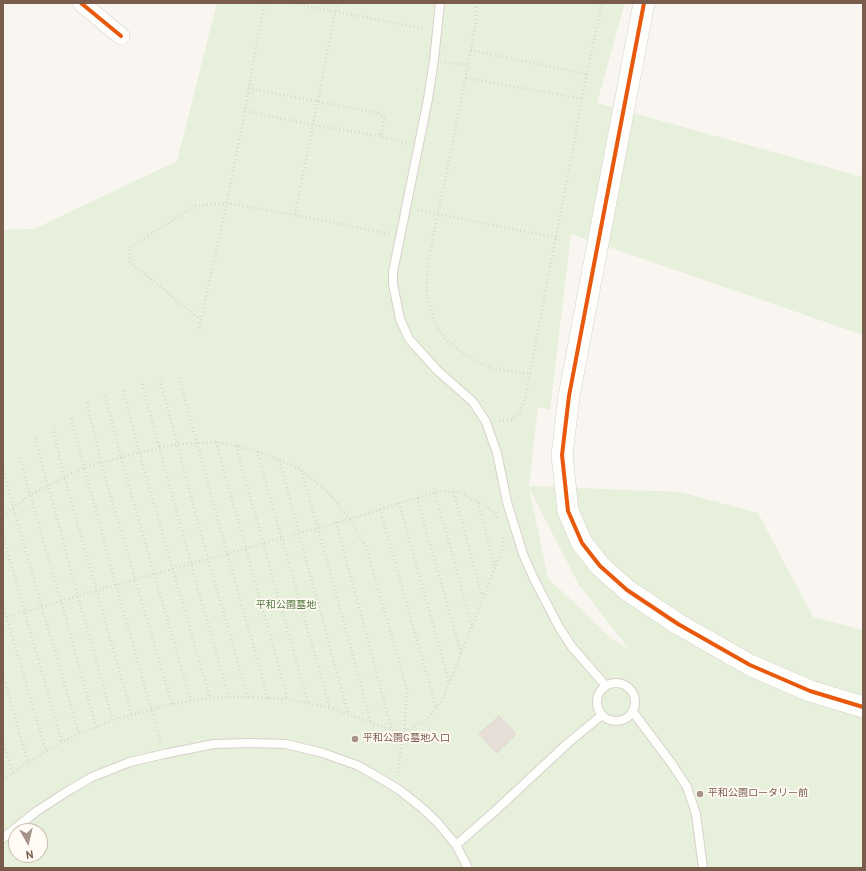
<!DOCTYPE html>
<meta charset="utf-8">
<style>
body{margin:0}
#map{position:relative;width:866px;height:871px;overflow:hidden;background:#f9f5f0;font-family:Overpass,sans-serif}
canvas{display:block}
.frame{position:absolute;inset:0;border:4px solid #7a5c4d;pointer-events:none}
.north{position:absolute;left:8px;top:823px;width:40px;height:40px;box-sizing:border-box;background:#fffaf3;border:1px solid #cabbb1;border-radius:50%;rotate:172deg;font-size:11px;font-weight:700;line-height:16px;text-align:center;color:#7a5c4d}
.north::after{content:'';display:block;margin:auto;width:14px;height:18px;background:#a69286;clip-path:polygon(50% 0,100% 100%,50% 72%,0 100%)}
</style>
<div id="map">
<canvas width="866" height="871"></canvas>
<div class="frame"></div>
<div class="north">N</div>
</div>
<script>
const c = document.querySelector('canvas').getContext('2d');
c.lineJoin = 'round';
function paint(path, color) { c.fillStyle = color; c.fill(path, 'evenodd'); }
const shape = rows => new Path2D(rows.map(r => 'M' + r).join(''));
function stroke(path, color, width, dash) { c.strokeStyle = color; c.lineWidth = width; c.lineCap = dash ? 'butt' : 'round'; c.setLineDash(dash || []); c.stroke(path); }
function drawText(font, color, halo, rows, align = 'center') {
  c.font = font + ' Overpass,"Noto Sans JP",sans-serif'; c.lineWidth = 3.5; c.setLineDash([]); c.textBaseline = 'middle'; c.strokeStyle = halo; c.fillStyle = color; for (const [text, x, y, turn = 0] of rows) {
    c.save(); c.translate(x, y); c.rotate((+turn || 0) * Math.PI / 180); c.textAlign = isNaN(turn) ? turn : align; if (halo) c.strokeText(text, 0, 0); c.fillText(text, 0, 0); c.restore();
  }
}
paint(shape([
 [217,3,625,3,597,103,863,177,863,335,571,234,550,410,538,407,529,486,680,492,758,513,813,617,863,630,863,868,3,868,3,230,34,229,177,161],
 [529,488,579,585,629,649,612,639,548,578],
 [16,831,40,831,40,855,16,855]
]), '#e7f0db');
const building = shape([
 [499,716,516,734,497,753,479,734,499,716]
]);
paint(building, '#e6ded7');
stroke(building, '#e2d8d2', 1);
const service = shape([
 [440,3,434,60,428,99,393,272,393,284,400,319,409,339,437,370,473,402,486,422,497,453,507,502,523,554,534,579,559,627,572,647,606,686],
 '597 702a19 19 0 1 1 38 0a19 19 0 1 1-38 0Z',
 [633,712,672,764,687,787,696,814,703,868],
 [3,838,37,811,68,791,92,777,130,762,164,754,214,744,250,743,286,744,323,753,359,766,378,777,398,789,421,807,437,822,456,845,468,868],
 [456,845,495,811,568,743,602,715]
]);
const minor = shape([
 [81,3,121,36]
]);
const tertiary = shape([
 [644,3,595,259,569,396,562,455,568,511,582,543,600,566,627,590,678,624,750,665,810,691,863,707]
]);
stroke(service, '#d7d1cb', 10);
stroke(minor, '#d7d1cb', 18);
stroke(tertiary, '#d7d1cb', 22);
stroke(shape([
 [292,3,425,29],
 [475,3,476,21,468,65,428,263,427,283,427,297,434,320,445,339,464,354,481,364,495,369,530,374],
 [471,50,587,74],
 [445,62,468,65],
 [466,78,583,99],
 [248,88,378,113,384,118,380,136],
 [245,111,313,125,380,136,407,143],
 [418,210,557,238],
 [295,215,337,3],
 [201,320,129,261,130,247,195,206,227,203,295,215,389,234],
 [199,328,227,203,245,111,260,24,265,3],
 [179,377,227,553,268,698],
 [160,380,208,559,248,697],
 [142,384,191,564,229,697],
 [123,391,139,452,210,698],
 [105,396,121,457,154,574,191,701],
 [87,403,101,463,172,704],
 [71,418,116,585,161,743],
 [499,421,512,420,520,412,525,399,587,74,602,3],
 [53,428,64,476,132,715],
 [35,438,78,596,113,720],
 [216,442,288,699],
 [236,446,308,703],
 [257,451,330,708],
 [20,457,30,495,61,601,96,727],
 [279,460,348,713],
 [3,466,13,507,79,734],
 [301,470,318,528,371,722],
 [454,492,482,596],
 [435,493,472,626],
 [417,498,461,653],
 [399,503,449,682],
 [478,503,495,568],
 [380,509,436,707],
 [3,515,30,495,70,474,84,468,121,457,159,448,178,444,216,442,236,446,257,451,279,460,301,470,326,490,350,519,366,547,407,689,404,732,397,774],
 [336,522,392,730],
 [3,536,62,742],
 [3,605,46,751],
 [3,618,116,585,350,519,439,491,458,492,484,505,495,512,498,518],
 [3,675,28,762],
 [3,741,12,772],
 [3,779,46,751,62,742,79,734,113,720,172,704,210,698,229,697,248,697,288,699,330,708,348,714,392,730,404,732,426,720,436,708,442,700,449,683,472,626,483,597,503,547,503,536]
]), '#dcd5d0', 2.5, [1, 3]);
stroke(service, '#fefefd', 8);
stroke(minor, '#fefefd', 17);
stroke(tertiary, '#fefefd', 21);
stroke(shape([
 [81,3,121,36],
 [644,3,595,259,569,396,562,455,568,511,582,543,600,566,627,590,678,624,750,665,810,691,863,707]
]), '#e8590c', 4);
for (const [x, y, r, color] of [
 [355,739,4,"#a69286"],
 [700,794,4,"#a69286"]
]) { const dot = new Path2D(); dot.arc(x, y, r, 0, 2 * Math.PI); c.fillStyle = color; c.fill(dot); stroke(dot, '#fffaf3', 1.5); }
drawText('10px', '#537a41', '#fffaf3', [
 ["平和公園墓地",286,606]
]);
drawText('10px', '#7a5c4d', '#fffaf3', [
 ["平和公園G墓地入口",363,739],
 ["平和公園ロータリー前",708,794]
], 'left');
</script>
